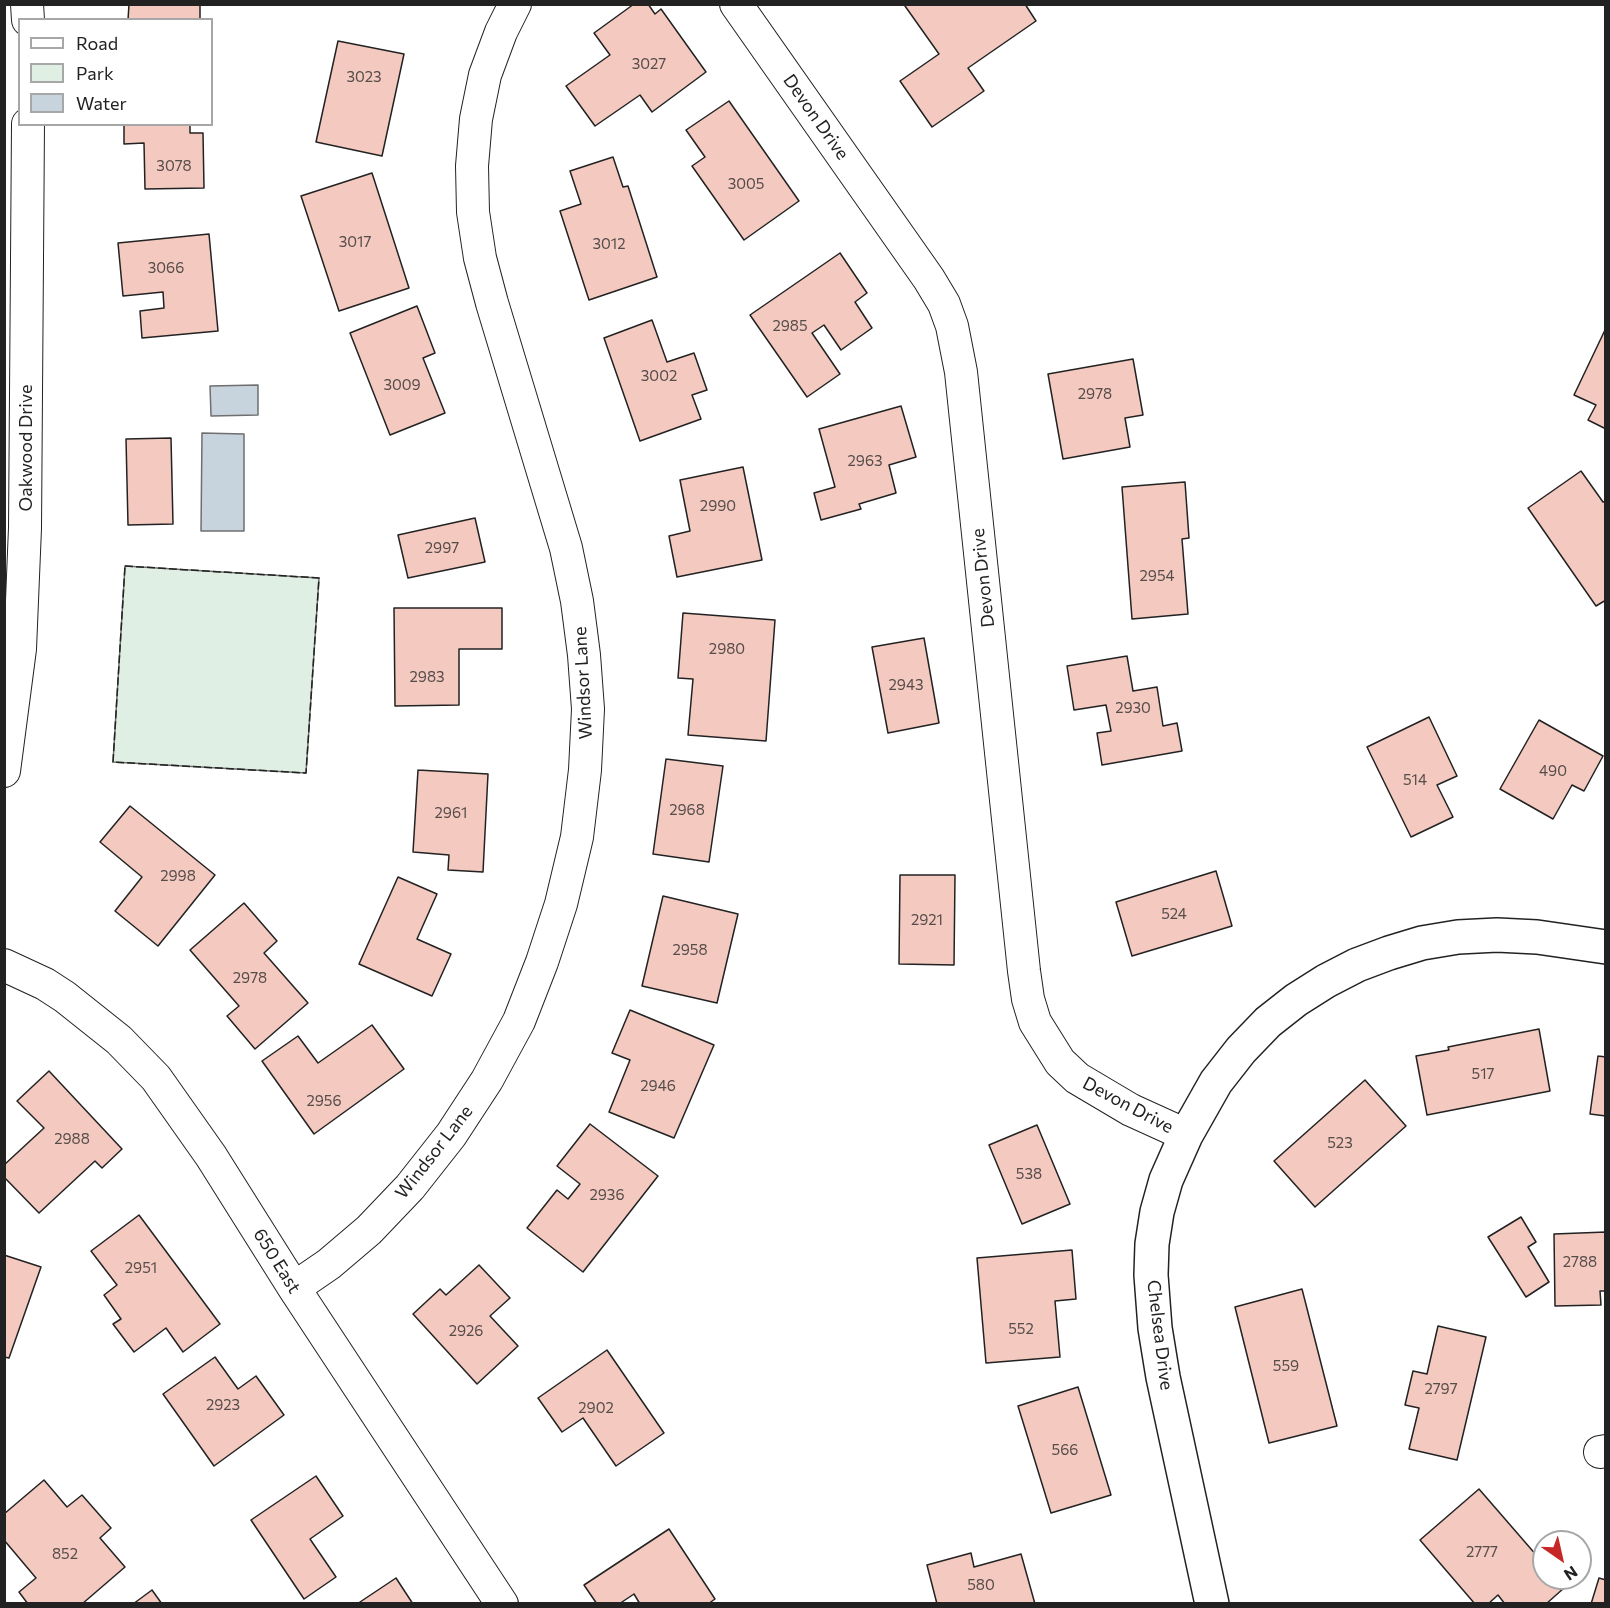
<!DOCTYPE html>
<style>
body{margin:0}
#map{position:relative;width:1610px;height:1608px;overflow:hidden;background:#fff;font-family:Commissioner,sans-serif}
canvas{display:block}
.frame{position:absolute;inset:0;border:6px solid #222;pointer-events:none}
.legend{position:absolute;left:18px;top:18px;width:195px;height:108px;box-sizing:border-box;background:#fff;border:2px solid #a7a7a7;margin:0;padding:8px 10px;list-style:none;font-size:18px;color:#222}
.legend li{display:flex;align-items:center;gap:12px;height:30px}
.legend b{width:30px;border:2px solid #a7a7a7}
.north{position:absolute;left:1532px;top:1530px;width:60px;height:60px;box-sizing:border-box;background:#fff;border:2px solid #a7a7a7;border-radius:50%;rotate:146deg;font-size:16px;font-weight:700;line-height:24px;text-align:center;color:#222}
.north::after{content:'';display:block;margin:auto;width:21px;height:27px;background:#c62828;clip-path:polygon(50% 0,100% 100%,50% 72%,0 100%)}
</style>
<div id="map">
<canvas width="1610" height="1608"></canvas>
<div class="frame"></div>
<ul class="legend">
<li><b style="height:8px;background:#fff"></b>Road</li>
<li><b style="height:16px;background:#e0efe3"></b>Park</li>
<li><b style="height:16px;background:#c7d3dd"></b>Water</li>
</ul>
<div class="north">N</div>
</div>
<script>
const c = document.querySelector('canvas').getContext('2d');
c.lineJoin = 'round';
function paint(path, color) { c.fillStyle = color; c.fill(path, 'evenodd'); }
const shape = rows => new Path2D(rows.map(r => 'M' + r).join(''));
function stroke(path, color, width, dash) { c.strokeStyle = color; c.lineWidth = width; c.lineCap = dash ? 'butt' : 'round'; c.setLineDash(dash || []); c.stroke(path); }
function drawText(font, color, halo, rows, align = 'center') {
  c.font = font + ' Commissioner,sans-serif'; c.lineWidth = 4.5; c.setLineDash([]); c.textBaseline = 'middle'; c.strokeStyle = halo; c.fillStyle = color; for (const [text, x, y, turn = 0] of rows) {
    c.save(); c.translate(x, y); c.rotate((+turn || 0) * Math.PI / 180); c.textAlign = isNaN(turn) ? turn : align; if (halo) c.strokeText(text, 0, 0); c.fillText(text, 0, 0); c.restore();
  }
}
const green = shape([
 [125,566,319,578,306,773,113,762,125,566]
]);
paint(green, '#e0efe3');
stroke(green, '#6f6f6f', 1.5);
const water = shape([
 [258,385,258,415,211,416,210,386,258,385],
 [202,433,244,434,244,531,201,531,202,433]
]);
paint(water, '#c7d3dd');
stroke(water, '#6f6f6f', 1.5);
const building = shape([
 [129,4,200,4,200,20,128,20,129,4],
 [634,4,648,4,655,14,661,9,706,72,652,112,640,95,595,126,566,86,610,55,594,33,634,4],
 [908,4,1025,4,1036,21,968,68,984,91,932,127,900,81,939,54,905,6,908,4],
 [338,41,404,54,382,156,316,142,338,41],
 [729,101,799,201,744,240,692,166,705,157,686,130,729,101],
 [124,124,190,124,190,133,203,133,204,188,145,189,144,143,124,144,124,124],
 [613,157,623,187,628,186,657,277,589,300,560,211,581,204,570,171,613,157],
 [372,173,409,288,339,311,301,196,372,173],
 [209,234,218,331,142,338,140,311,164,308,163,292,123,296,118,243,209,234],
 [840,253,867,293,855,302,872,328,841,350,824,325,812,333,840,374,807,397,750,315,840,253],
 [417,306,435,353,423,358,445,413,390,435,350,333,417,306],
 [652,320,667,362,694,353,707,390,692,395,701,419,640,441,604,338,652,320],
 [1605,330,1606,330,1606,429,1588,420,1596,405,1574,395,1605,330],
 [1133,359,1143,415,1125,418,1130,447,1063,459,1048,374,1133,359],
 [901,406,916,457,889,465,896,493,859,504,861,509,821,520,814,493,835,487,819,429,901,406],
 [171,438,173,524,128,525,126,439,171,438],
 [743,467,762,560,677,577,669,536,690,531,680,480,743,467],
 [1581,471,1603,502,1606,501,1606,600,1596,606,1528,508,1581,471],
 [1185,482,1189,538,1182,539,1188,614,1132,619,1122,487,1185,482],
 [475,518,485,562,408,578,398,535,475,518],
 [394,608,502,608,502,649,459,649,459,705,395,706,394,608],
 [683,613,775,620,766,741,688,735,693,679,678,678,683,613],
 [924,638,939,723,888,733,872,647,924,638],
 [1127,656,1133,691,1157,687,1163,726,1177,723,1182,751,1102,765,1097,733,1111,731,1106,705,1074,710,1067,666,1127,656],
 [1429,717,1457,776,1437,785,1453,817,1411,837,1367,747,1429,717],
 [1539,720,1603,756,1584,791,1572,785,1553,819,1500,789,1539,720],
 [666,759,723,766,709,862,653,854,666,759],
 [418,770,488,774,483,872,448,870,449,855,413,852,418,770],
 [130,806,215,875,158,946,115,911,142,877,100,842,130,806],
 [1216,871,1232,926,1132,956,1116,902,1216,871],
 [900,875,955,875,954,965,899,964,900,875],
 [398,877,437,894,417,939,451,954,432,996,359,964,398,877],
 [663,896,738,914,717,1003,642,986,663,896],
 [244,903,277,941,264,953,308,1003,255,1049,227,1016,239,1006,190,950,244,903],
 [630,1010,714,1045,674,1138,609,1112,630,1060,612,1053,630,1010],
 [372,1025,404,1069,314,1134,262,1061,298,1036,318,1063,372,1025],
 [1539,1029,1550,1091,1427,1115,1416,1056,1449,1050,1448,1047,1539,1029],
 [1598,1056,1606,1057,1606,1116,1590,1114,1598,1056],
 [49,1071,122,1149,102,1168,95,1161,39,1213,4,1177,4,1165,44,1128,17,1101,49,1071],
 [1365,1080,1406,1126,1315,1207,1274,1161,1365,1080],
 [590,1124,658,1176,583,1272,527,1228,557,1190,568,1199,580,1184,557,1166,590,1124],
 [1037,1125,1070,1204,1022,1224,989,1145,1037,1125],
 [139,1215,220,1324,183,1352,166,1328,134,1352,113,1324,121,1319,104,1295,117,1285,91,1251,139,1215],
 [1521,1217,1536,1242,1528,1247,1549,1282,1526,1297,1488,1237,1521,1217],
 [1606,1232,1606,1291,1600,1291,1601,1305,1555,1306,1554,1234,1606,1232],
 [1072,1250,1076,1299,1055,1301,1060,1357,986,1363,977,1258,1072,1250],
 [4,1255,41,1267,9,1358,4,1357,4,1255],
 [479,1265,510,1298,490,1316,518,1346,477,1384,413,1314,440,1289,446,1295,479,1265],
 [1302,1289,1337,1426,1269,1443,1235,1307,1302,1289],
 [1438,1326,1486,1337,1457,1460,1409,1449,1419,1408,1405,1405,1413,1371,1427,1374,1438,1326],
 [607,1350,664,1433,616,1466,583,1418,562,1432,538,1398,607,1350],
 [215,1357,238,1389,256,1376,284,1415,214,1466,163,1394,215,1357],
 [1078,1387,1111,1495,1051,1513,1018,1406,1078,1387],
 [316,1476,343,1516,310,1539,336,1577,304,1599,251,1520,316,1476],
 [44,1480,67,1507,82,1495,111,1528,100,1538,125,1567,82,1604,28,1604,19,1592,36,1578,4,1540,4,1514,44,1480],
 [1479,1489,1544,1564,1544,1578,1556,1578,1564,1588,1546,1604,1505,1604,1498,1595,1488,1604,1475,1604,1420,1540,1479,1489],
 [669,1529,715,1599,708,1604,640,1604,634,1594,619,1604,597,1604,584,1585,669,1529],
 [971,1553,974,1567,1021,1554,1035,1604,937,1604,927,1565,971,1553],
 [396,1578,413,1604,357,1604,396,1578],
 [1599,1578,1606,1580,1606,1604,1591,1604,1599,1578],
 [152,1590,162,1604,133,1604,152,1590]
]);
paint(building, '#f3c9c0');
stroke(building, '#222', 1.5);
const minor = shape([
 [27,4,28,20],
 [736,4,929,279,944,304,952,326,961,372,1024,971,1028,999,1035,1022,1060,1062,1077,1078,1131,1110,1186,1135],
 [4,771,20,649,25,528,28,124],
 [4,965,45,984,65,997,119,1040,156,1078,211,1156,294,1288,502,1604],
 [294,1288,329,1264,369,1230,410,1187,451,1135,487,1080,519,1021,542,962,561,904,577,837,585,770,588,709,584,655,577,601,566,548,492,303,480,258,473,212,472,166,476,119,485,75,501,32,515,4],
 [1600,1452,1606,1451]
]);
const tertiary = shape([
 [1212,1604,1163,1377,1155,1328,1151,1275,1152,1244,1157,1212,1166,1180,1186,1135,1216,1082,1241,1050,1268,1022,1296,1000,1326,981,1357,965,1389,953,1422,943,1458,937,1497,935,1537,937,1606,947]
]);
stroke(minor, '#222', 34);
stroke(tertiary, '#222', 36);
stroke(minor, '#fff', 32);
stroke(tertiary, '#fff', 33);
stroke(shape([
 [125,566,319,578,306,773,113,762,125,566]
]), '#222', 1.5, [8, 3]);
drawText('15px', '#564c4a', null, [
 ["3027",649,64],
 ["3023",364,77],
 ["3078",174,166],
 ["3005",746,184],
 ["3017",355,242],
 ["3012",609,244],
 ["3066",166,268],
 ["2985",790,326],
 ["3002",659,376],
 ["3009",402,385],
 ["2978",1095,394],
 ["2963",865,461],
 ["2990",718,506],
 ["2997",442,548],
 ["2954",1157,576],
 ["2980",727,649],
 ["2983",427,677],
 ["2943",906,685],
 ["2930",1133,708],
 ["490",1553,771],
 ["514",1415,780],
 ["2968",687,810],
 ["2961",451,813],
 ["2998",178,876],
 ["524",1174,914],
 ["2921",927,920],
 ["2958",690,950],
 ["2978",250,978],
 ["517",1483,1074],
 ["2946",658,1086],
 ["2956",324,1101],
 ["2988",72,1139],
 ["523",1340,1143],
 ["538",1029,1174],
 ["2936",607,1195],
 ["2788",1580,1262],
 ["2951",141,1268],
 ["552",1021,1329],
 ["2926",466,1331],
 ["559",1286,1366],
 ["2797",1441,1389],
 ["2923",223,1405],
 ["2902",596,1408],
 ["566",1065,1450],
 ["2777",1482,1552],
 ["852",65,1554],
 ["580",981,1585]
]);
drawText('18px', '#222', '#fff', [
 ["Devon Drive",816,117,55],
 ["Oakwood Drive",26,448,-90],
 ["Devon Drive",983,578,-96],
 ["Windsor Lane",583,683,-93],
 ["Devon Drive",1128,1105,28],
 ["Windsor Lane",434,1152,-52],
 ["650 East",277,1261,58],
 ["Chelsea Drive",1160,1335,83]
]);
</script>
